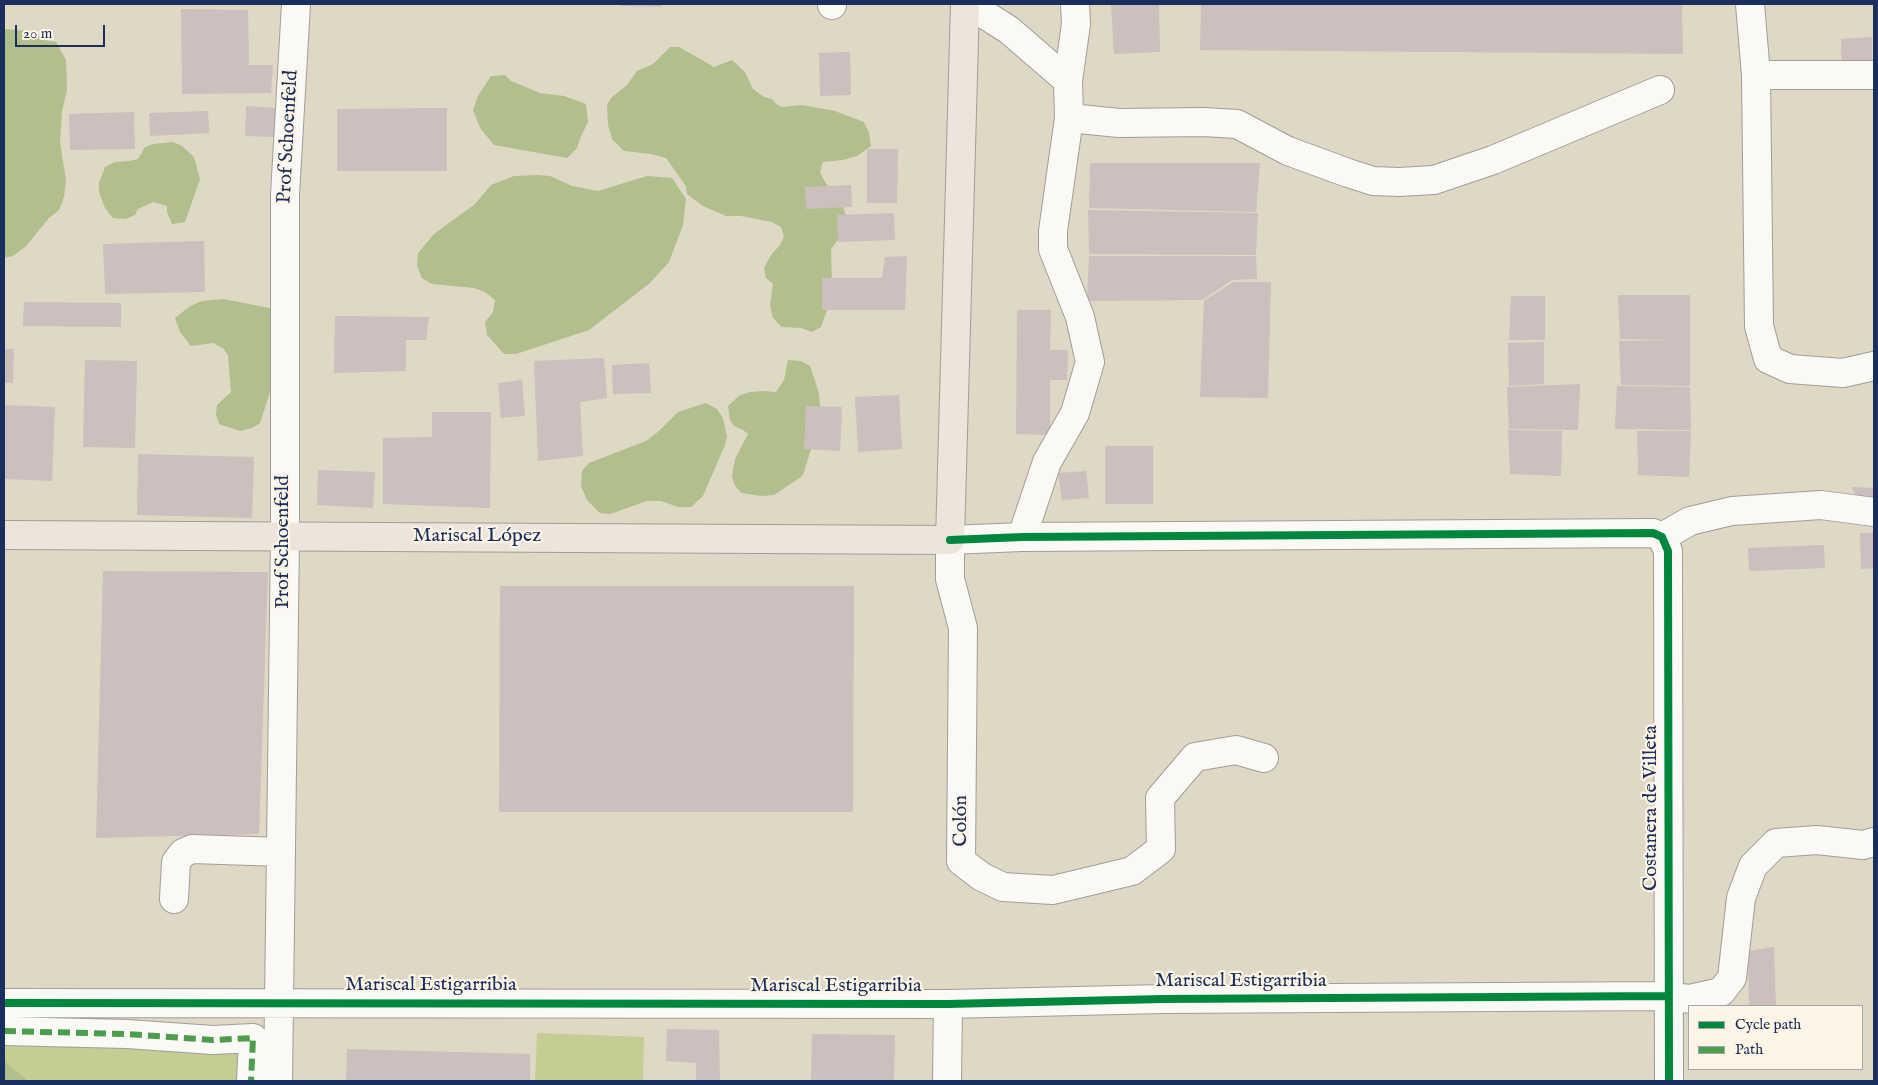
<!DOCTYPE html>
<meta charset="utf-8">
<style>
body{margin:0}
#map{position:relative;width:1878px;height:1085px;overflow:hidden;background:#ded8c4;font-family:"IM FELL English",serif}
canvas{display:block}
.frame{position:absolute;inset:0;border:5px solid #1b2f5e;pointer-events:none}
.legend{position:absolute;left:1688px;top:1005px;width:175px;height:65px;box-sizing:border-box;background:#fcf5e5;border:1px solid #a2a6af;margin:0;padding:6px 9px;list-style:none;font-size:15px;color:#1b2f5e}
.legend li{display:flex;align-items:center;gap:10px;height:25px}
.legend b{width:25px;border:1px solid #a2a6af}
.scale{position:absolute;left:15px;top:25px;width:90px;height:22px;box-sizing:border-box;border:2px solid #1b2f5e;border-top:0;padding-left:6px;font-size:15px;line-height:18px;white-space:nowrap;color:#1b2f5e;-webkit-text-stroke:4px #fcf5e5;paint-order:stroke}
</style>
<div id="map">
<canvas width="1878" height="1085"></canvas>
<div class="frame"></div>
<ul class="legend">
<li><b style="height:6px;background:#00873e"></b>Cycle path</li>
<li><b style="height:6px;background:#4c9d4c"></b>Path</li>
</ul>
<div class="scale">20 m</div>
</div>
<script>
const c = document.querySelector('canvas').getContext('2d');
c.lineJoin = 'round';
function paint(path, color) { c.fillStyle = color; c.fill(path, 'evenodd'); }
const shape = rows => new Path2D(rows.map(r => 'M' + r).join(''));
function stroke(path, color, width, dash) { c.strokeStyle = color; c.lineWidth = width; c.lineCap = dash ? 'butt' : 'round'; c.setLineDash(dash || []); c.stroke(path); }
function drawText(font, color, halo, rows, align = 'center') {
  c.font = font + ' "IM FELL English",serif'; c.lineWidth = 4.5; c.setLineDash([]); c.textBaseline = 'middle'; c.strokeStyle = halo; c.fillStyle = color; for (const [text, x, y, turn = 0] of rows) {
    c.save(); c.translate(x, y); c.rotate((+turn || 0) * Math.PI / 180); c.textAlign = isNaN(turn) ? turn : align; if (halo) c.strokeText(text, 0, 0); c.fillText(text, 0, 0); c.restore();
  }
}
paint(shape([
 [263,1025,261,1081,4,1081,4,1028],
 [537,1033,644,1037,643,1081,535,1081]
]), '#c4ce92');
paint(shape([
 [6,29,35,32,44,40,56,42,66,60,67,90,62,111,60,143,66,180,64,197,59,210,49,218,26,246,13,256,4,258,4,30],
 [670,47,679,47,714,67,732,60,745,72,753,89,764,97,772,99,776,104,782,107,802,105,835,111,864,122,869,133,871,146,857,156,843,160,823,162,820,172,825,182,841,201,849,225,831,249,832,287,829,305,821,327,812,332,801,328,782,327,773,318,770,306,773,284,766,278,764,268,771,255,780,245,784,237,781,227,772,222,741,216,726,216,703,206,687,194,686,186,666,158,651,154,624,151,612,139,608,125,607,105,611,98,627,85,637,71,653,64],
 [505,75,511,81,540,93,564,96,586,104,588,122,581,136,577,148,567,158,494,145,480,128,473,110,478,96,491,76],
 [173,142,182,146,194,157,200,179,185,222,172,224,167,212,167,206,153,202,138,209,135,215,125,219,113,218,105,208,99,192,99,183,105,167,115,162,129,161,138,159,145,147,153,144],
 [538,175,550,176,572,186,598,191,647,176,672,178,686,199,683,225,669,262,650,283,589,330,516,354,504,354,487,335,485,322,493,312,495,300,485,292,474,288,432,284,422,278,417,266,418,253,434,234,475,204,491,185,514,176],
 [223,299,275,309,279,379,271,389,260,423,252,428,240,431,219,424,216,415,217,405,231,392,228,355,223,348,213,343,191,346,180,332,175,318,190,306,202,301],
 [788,360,801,361,810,366,819,393,820,407,816,432,804,472,801,477,774,495,762,496,741,493,734,484,732,476,735,459,748,434,743,430,734,426,730,420,728,406,740,395,750,392,764,391,776,392,784,380],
 [706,403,717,409,723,418,727,437,725,445,703,496,691,507,678,507,661,501,647,501,610,514,600,513,587,500,581,486,582,471,589,463,646,441,659,431,678,412],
 [4,1061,28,1081,4,1081]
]), '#b0bf8c');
paint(shape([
 [621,4,662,4,662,7,621,6],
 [1111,4,1159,4,1160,52,1114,54],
 [1201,4,1682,4,1683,54,1200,50],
 [181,9,248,10,249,65,273,65,271,93,182,94],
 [1872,37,1872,73,1842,75,1841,39],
 [850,52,851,95,820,96,819,53],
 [246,106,276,108,274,137,245,136],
 [447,108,447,171,337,171,337,109],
 [208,111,209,133,150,136,149,113],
 [134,112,135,149,70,150,69,114],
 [867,149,898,149,897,203,867,203],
 [1090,163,1260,163,1256,212,1089,208],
 [851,185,852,207,806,209,805,187],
 [1088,210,1258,213,1256,255,1089,254],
 [894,213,895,240,838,242,837,215],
 [204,241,205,292,105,294,103,244],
 [907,256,905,310,822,310,822,278,882,278,885,257],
 [1089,256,1256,256,1257,279,1232,280,1202,300,1087,301],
 [1233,282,1271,282,1268,398,1200,397,1204,301],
 [1618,295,1690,295,1690,386,1621,385,1619,341,1674,340,1620,339],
 [1511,296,1545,296,1545,340,1509,340],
 [24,302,121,303,121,327,23,326],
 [1017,310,1051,310,1050,350,1068,350,1067,380,1050,380,1050,435,1016,434],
 [335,316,429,317,426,340,406,340,406,371,334,373],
 [1544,342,1544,384,1509,386,1508,343],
 [4,349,14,349,13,383,4,383],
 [604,358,607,398,580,402,583,456,538,461,534,361],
 [85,360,137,361,135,448,83,447],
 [649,363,651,393,613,394,612,365],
 [522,380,525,416,501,418,498,383],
 [1580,384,1578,430,1509,429,1507,387],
 [1617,386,1690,387,1691,430,1615,429],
 [899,395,902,449,858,452,855,397],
 [4,405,55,407,52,481,4,479],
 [806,406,842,407,840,451,804,449],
 [432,412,491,412,490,508,383,504,383,438,432,437],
 [1508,430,1562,431,1561,476,1510,474],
 [1637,431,1691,431,1689,477,1638,475],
 [1105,446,1153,446,1153,504,1105,504],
 [138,454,254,457,252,518,137,515],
 [318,470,375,472,373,508,317,505],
 [1086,471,1089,498,1062,500,1058,473],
 [1852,487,1874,488,1874,504,1856,497],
 [1860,533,1874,533,1874,568,1861,569],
 [1824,545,1825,568,1749,571,1748,548],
 [103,571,268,572,259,834,96,838],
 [500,586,854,586,853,812,499,812],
 [1774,947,1776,1006,1749,1006,1748,951],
 [667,1029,719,1030,720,1081,696,1081,696,1063,666,1061],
 [812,1034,895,1035,894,1081,811,1081],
 [347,1049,530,1054,530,1081,346,1081]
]), '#ccbfbe');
const minor = shape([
 [832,4,832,5],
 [968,4,1009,30,1068,81],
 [1750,4,1756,75,1759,326,1768,359,1790,369,1843,373,1874,366],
 [1756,75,1874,75],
 [1069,118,1119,123,1203,122,1237,124,1288,151,1348,173,1373,181,1399,182,1434,180,1493,160,1660,90],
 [1022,537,1047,462,1075,413,1090,362,1080,317,1053,249,1053,231,1069,118,1068,81,1076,24,1075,4],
 [1662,537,1668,551,1669,1081],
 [1662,537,1690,521,1732,511,1821,505,1874,512],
 [1264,758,1236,750,1195,757,1160,798,1161,849,1132,871,1053,890,1003,887,982,877,961,861,963,628,950,579,950,540,1022,537,1653,533,1662,537],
 [174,899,176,862,183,853,192,849,281,852],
 [4,1003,948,1004,1163,999,1668,996,1690,999,1721,992,1732,978,1741,898,1753,866,1776,843,1817,840,1863,845,1874,842],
 [4,1031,127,1034,213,1040,253,1038,251,1081],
 [278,1081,285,536,285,195,296,4],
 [947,1081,948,1004]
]);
const major = shape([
 [4,535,950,540,965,4]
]);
stroke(minor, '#9f9e99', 30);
stroke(major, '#9f9e99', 30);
stroke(minor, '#faf9f6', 28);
stroke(major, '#ede4dc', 28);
stroke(shape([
 [4,1031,127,1034,213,1040,253,1038,251,1081]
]), '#4c9d4c', 6, [12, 6]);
stroke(shape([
 [950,540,1022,537,1653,533,1662,537,1668,551,1669,1081],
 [4,1003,948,1004,1163,999,1668,996]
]), '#00873e', 8);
drawText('20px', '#1b2f5e', '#fcf5e5', [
 ["Prof Schoenfeld",289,137,-87],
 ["Mariscal López",477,537],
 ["Prof Schoenfeld",284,542,-90],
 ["Costanera de Villeta",1652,808,-90],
 ["Colón",962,821,-90],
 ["Mariscal Estigarribia",1241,982],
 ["Mariscal Estigarribia",431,986],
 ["Mariscal Estigarribia",836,987]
]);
</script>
